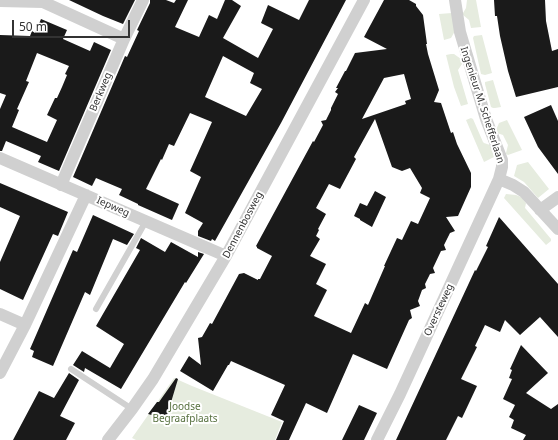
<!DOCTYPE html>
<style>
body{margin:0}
#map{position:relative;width:558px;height:440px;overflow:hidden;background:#fff;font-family:"Noto Sans",sans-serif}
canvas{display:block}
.scale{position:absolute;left:12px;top:20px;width:118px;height:18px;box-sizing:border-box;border:2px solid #333;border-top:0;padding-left:5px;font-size:12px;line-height:14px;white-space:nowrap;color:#333;-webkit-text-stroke:3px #fff;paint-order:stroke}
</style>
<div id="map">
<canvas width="558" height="440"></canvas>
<div class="scale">50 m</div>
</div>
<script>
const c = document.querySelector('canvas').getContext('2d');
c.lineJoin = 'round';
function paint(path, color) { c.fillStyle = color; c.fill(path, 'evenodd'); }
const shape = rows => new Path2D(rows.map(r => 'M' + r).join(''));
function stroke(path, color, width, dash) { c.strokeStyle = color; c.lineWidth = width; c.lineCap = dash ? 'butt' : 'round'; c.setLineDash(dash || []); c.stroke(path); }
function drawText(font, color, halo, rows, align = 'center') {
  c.font = font + ' "Noto Sans",sans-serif'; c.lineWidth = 4; c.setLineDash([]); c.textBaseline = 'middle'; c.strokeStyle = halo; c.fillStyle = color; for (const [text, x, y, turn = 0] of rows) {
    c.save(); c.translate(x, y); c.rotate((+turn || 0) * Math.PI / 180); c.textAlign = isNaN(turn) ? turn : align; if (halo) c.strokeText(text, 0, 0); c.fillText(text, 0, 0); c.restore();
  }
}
paint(shape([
 [467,0,476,0,481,27,471,28,469,20,463,15,463,13,466,8],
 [452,13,455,31,451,38,444,40,439,14],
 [482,35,492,73,485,75,481,74,473,38,474,36],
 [451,54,454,54,461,59,462,62,462,64,458,70,468,104,461,106,454,87,446,55],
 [493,80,501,107,495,108,493,108,491,107,485,84,485,82],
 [471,118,473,119,483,142,484,143,490,145,496,156,484,162,466,120],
 [507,120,522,150,508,155,506,154,506,153,508,145,503,135,497,133,496,130,499,123],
 [528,162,549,189,538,198,524,182,514,176,517,165],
 [506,194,516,195,521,197,526,203,525,208,526,209,551,239,551,241,546,245,504,198],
 [174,378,192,386,282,422,275,440,136,440,132,438]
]), '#e6ecdf');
paint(shape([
 [69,0,135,0,123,24,103,16],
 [150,0,166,0,174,3,176,0,188,0,175,27,199,37,209,15,217,19,225,0,232,0,241,6,223,38,258,58,273,29,261,23,268,5,299,20,309,0,346,0,281,123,215,241,212,239,211,241,198,236,198,231,203,223,185,213,201,177,190,171,212,122,190,113,174,146,169,144,162,160,161,159,146,189,179,204,172,220,138,205,138,204,119,195,122,189,96,178,92,186,73,177,125,56,127,57,139,31,137,30,150,3],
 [223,56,254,73,250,83,262,89,246,116,205,97],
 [384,0,409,0,416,4,416,6,423,15,427,44,426,44,428,54,439,90,434,102,441,103,451,133,453,132,457,144,471,173,471,187,458,216,446,217,455,231,450,233,444,245,446,250,441,251,433,268,435,273,430,274,425,284,426,288,422,290,418,301,420,306,410,310,412,318,409,320,387,369,353,354,327,413,306,403,289,440,276,440,284,421,271,415,285,385,231,361,229,365,228,365,213,391,180,371,189,356,201,365,198,338,202,337,210,323,212,324,239,274,244,273,258,280,258,279,260,279,272,256,257,248,257,247,256,246,313,141,314,142,323,125,321,121,326,120,331,110,331,108,338,94,335,92,338,88,336,88,345,71,346,71,355,53,387,49,364,37],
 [404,74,411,99,405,101,406,104,362,119,384,78],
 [375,119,392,167,402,171,410,168,422,188,420,193,430,198,418,224,411,221,402,240,397,238,384,266,385,266,368,305,365,303,351,333,314,316,327,290,316,284,326,264,310,256,320,239,316,236,319,230,318,229,326,214,316,208,329,184,340,189,356,159,354,157],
 [494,0,545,0,546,21,552,51,558,49,558,87,516,97,508,71,500,36,497,16,495,16],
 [41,19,67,30,63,39,90,51,94,42,111,50,59,171,38,162,41,156,6,141,2,151,0,151,0,109,6,95,0,93,0,35,30,36,32,31,35,33],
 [37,53,69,66,65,74,67,75,62,87,57,98,55,98,47,115,57,120,47,142,12,127,19,110,17,109,29,82,26,81],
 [551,105,558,121,558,174,538,147,524,117],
 [0,183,68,212,58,236,53,234,23,300,0,289,0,262,20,216,0,207],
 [375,191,386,197,372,227,360,220,360,219,354,216,360,203,367,206],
 [93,215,134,234,127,245,113,239,90,295,85,292,53,366,32,357,34,351,30,349,73,250,77,252],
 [499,217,558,284,558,337,540,317,520,335,505,320,500,332,485,325,475,346,477,347,461,379,477,386,462,418,458,416,446,440,396,440,475,270,476,271,488,247,486,246],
 [141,238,165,252,171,242,198,257,198,252,204,254,186,283,185,282,121,389,85,368,84,372,73,365,82,351,110,368,124,344,96,326,140,250,136,248],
 [521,345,548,373,526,393,551,409,558,404,558,440,523,440,526,435,511,428,514,420,509,417,515,405,503,399,512,379,509,378,512,370,510,369],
 [69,373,79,380,60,416,75,423,66,440,13,440,39,391,54,398],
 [176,378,178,379,166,419,148,414,157,402,159,402],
 [359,405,377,413,364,440,342,440]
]), '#1a1a1a');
stroke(shape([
 [96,309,146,221],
 [71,369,132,409]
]), '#d0d0d0', 6);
stroke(shape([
 [0,1,43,2,124,39],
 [0,158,226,256],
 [499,179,513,185,524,192,558,229],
 [61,185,124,39,143,0],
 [540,210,558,197],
 [0,314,25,325],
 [0,373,25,325,86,195],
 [108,440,132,409,153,379,226,256,364,0],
 [377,440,400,394,499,179,502,167,502,160,486,119,460,32,455,0]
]), '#d0d0d0', 12);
drawText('10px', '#333', '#fff', [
 ["Berkweg",101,92,-67],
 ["Ingenieur M. Schefferlaan",482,105,72],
 ["Iepweg",113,207,24],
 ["Dennenbosweg",243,225,-62],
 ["Oversteweg",439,310,-65]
]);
drawText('10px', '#56703f', '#fff', [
 ["Joodse",185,407],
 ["Begraafplaats",185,419]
]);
</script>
